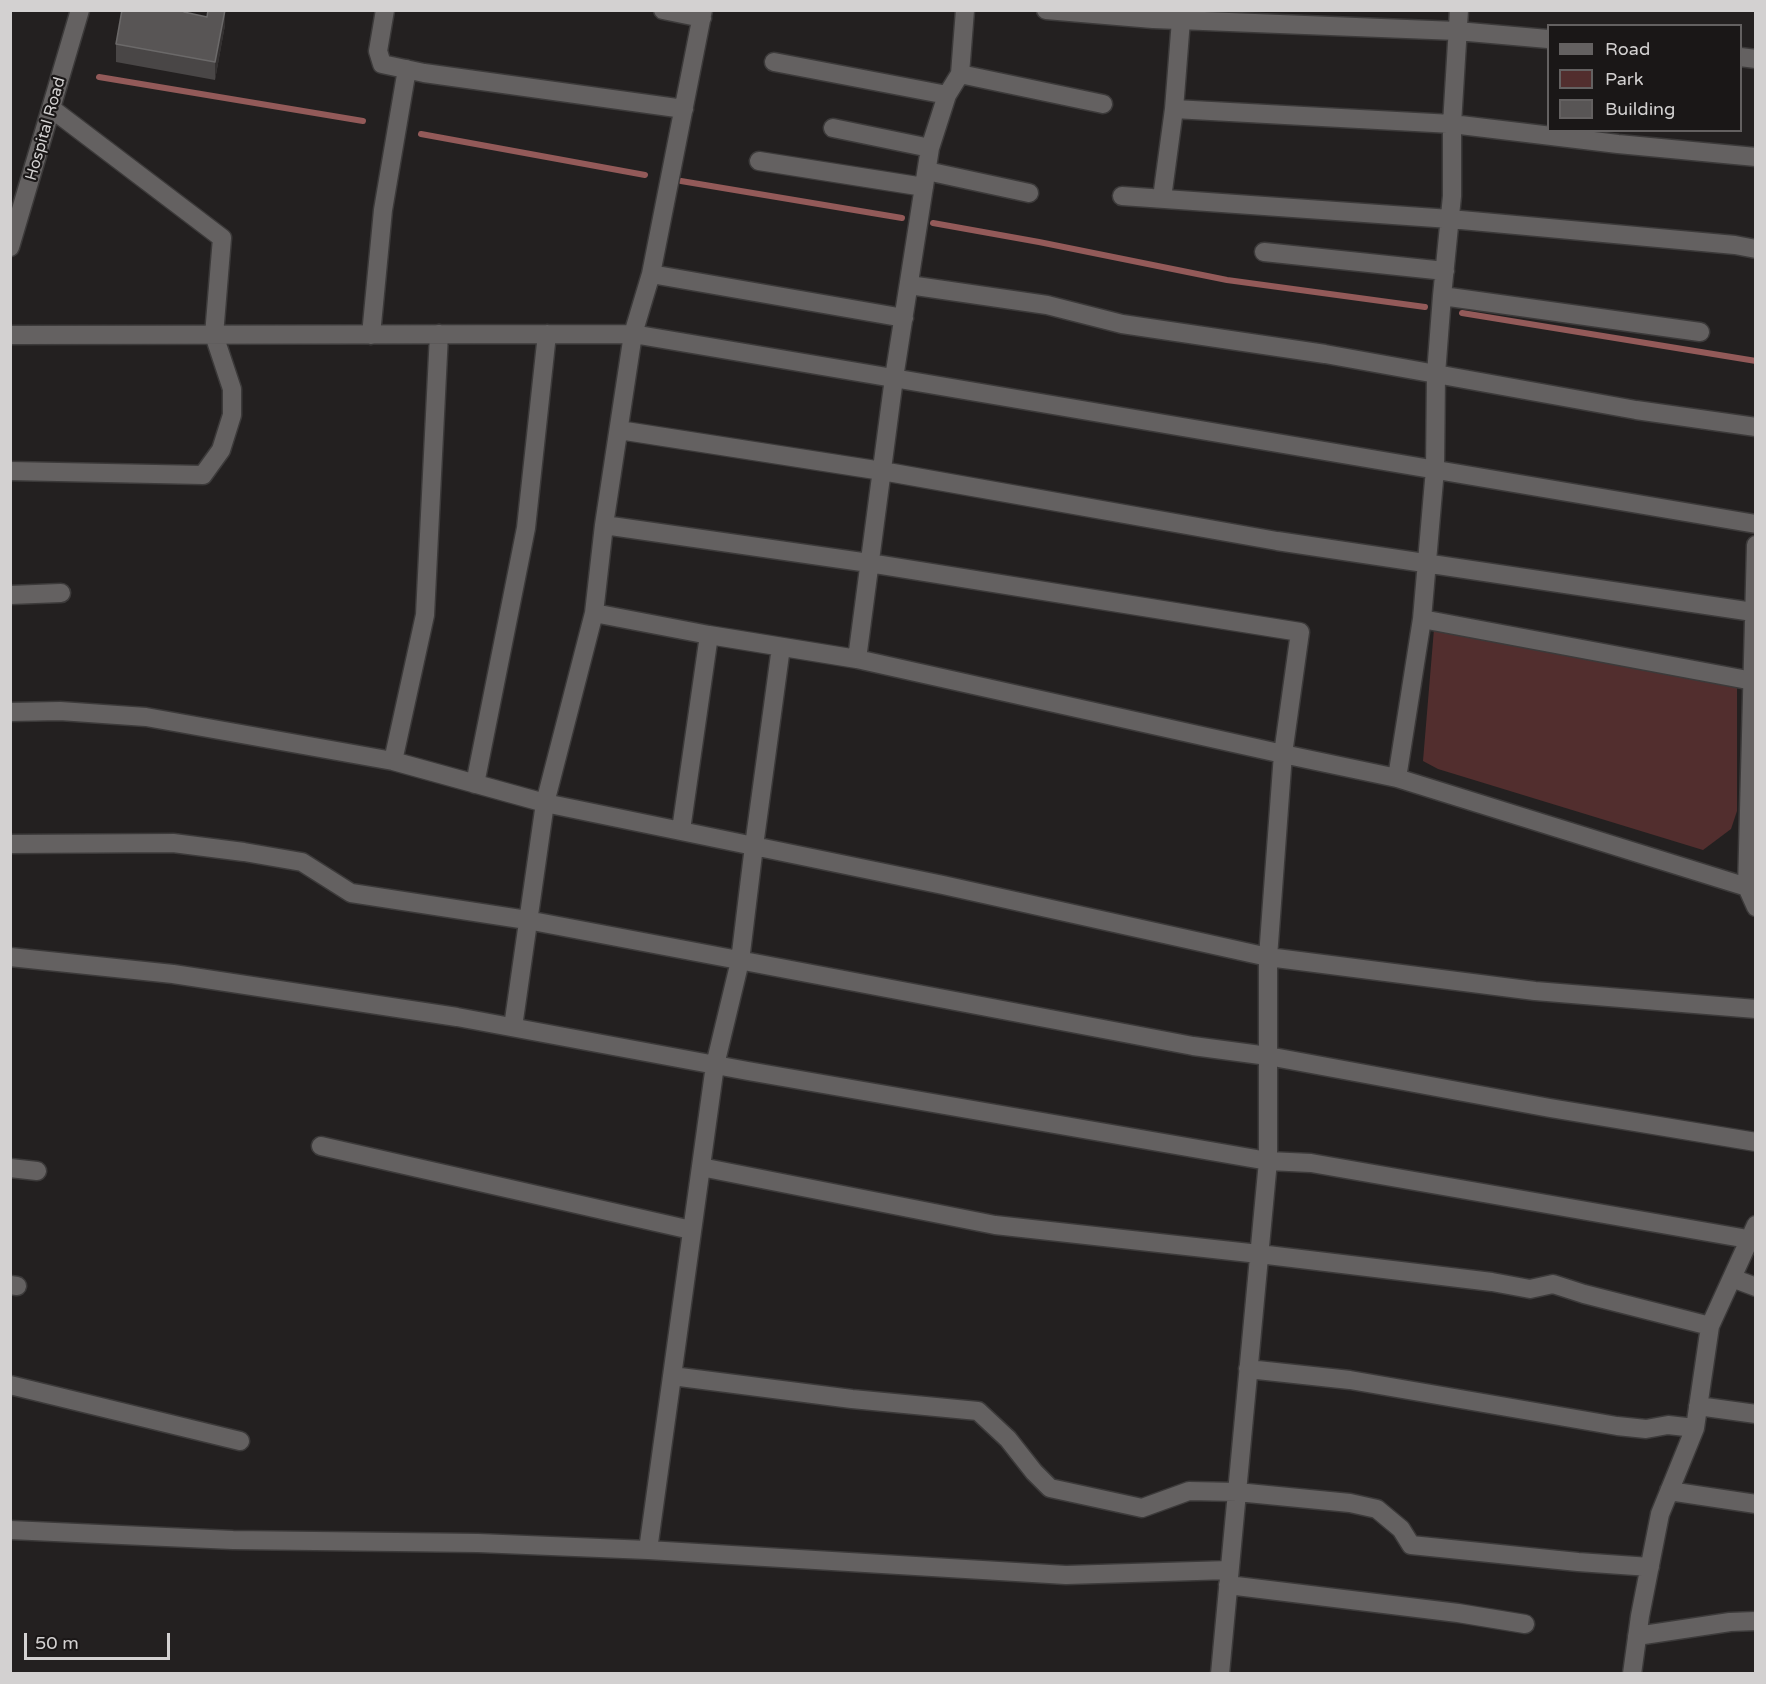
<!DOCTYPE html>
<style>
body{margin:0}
#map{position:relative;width:1766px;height:1684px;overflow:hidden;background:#232020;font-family:"Varela Round",sans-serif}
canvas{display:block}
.frame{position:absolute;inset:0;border:12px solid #d3d1d1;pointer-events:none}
.legend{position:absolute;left:1547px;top:24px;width:195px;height:108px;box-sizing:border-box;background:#1a1717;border:2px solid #646161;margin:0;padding:8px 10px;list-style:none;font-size:18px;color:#d3d1d1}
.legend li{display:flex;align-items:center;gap:12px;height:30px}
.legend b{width:30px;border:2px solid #646161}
.scale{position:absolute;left:24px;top:1633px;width:146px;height:27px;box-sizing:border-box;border:3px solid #d3d1d1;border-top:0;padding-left:8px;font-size:18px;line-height:21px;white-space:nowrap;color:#d3d1d1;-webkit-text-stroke:4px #1a1717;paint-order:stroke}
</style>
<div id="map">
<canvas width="1766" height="1684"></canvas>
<div class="frame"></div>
<ul class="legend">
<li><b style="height:8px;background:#646161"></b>Road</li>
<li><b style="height:16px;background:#522e2e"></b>Park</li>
<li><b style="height:16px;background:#585555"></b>Building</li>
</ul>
<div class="scale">50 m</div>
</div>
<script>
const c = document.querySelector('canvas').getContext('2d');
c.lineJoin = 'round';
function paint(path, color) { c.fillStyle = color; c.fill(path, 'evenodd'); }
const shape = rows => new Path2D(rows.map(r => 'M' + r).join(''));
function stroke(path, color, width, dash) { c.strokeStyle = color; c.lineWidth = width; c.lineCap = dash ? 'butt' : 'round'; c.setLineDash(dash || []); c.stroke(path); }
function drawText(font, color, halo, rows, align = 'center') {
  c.font = font + ' "Varela Round",sans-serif'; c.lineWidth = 4.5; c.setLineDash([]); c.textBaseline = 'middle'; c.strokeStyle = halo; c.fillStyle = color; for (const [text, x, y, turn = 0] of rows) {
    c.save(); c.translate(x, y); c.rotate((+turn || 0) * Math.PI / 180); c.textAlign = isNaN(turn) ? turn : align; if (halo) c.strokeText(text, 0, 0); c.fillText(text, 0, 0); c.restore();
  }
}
paint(shape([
 [1434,629,1737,685,1737,811,1731,829,1703,850,1438,769,1423,761]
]), '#522e2e');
stroke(shape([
 [99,77,363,121],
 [421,134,645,175],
 [681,181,902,218],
 [933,223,1039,242,1227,280,1425,307],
 [1462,313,1756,361]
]), '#935a59', 6);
const minor = shape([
 [385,10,378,51,382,64,424,73,684,109],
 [663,10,702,18],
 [1046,10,1153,19,1457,31,1548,39],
 [1740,57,1756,59],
 [774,62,947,95],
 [960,74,1103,104],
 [1174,109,1452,124,1618,144,1756,157],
 [833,128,930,148],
 [759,161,924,187],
 [927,171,1029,193],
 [1122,196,1450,219,1735,245,1756,249],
 [1162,198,1174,109,1181,20],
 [10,247,80,10],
 [1264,252,1445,271],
 [651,274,904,318],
 [909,285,1047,305,1122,324,1325,354,1636,410,1756,427],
 [1442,296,1700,332],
 [10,335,633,334,1756,524],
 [371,335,383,210,407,69],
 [619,430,882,471,1277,541,1753,612],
 [10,471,203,475,221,450,232,415,232,389,214,335,222,238,52,109],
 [604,525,869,563,1300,632,1283,754,1268,957,1268,1161,1220,1674],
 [1756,545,1747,887,1756,907],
 [10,595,61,593],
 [594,613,709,635,857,659,1283,754,1397,778,1747,887],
 [1422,619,1753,681],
 [857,659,894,378,930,148,947,95,960,74,965,10],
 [10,712,60,711,146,717,393,761,545,803,943,885,1268,957,1535,991,1756,1009],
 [393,761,425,615,439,334],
 [1397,778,1422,619,1435,469,1436,374,1442,296,1452,196,1452,124,1459,10],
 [475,784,526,528,547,334],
 [681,830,709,635],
 [10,844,173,843,244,852,302,862,351,893,527,920,1193,1046,1268,1056,1550,1108,1756,1142],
 [10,957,173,974,457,1017,748,1071,1268,1161,1311,1163,1742,1238,1748,1244],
 [513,1027,545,803,594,613,604,525,633,334,651,274,703,10],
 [321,1146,691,1230],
 [701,1167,995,1225,1259,1254,1492,1282,1530,1289,1553,1284,1584,1294,1710,1326],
 [10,1168,37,1171],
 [1732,1278,1756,1287],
 [10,1285,17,1286],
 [1248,1369,1350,1380,1617,1426,1646,1429,1668,1425,1695,1428],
 [672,1376,852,1399,978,1411,1008,1439,1034,1472,1050,1488,1142,1508,1189,1491,1237,1492,1350,1503,1377,1509,1401,1529,1411,1545,1578,1562,1650,1567],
 [10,1385,240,1441],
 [1698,1406,1756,1414],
 [1669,1491,1756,1504],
 [10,1530,233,1540,478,1543,648,1550,1066,1575,1229,1570],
 [648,1550,715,1065,740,961,754,846,781,647],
 [1228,1585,1458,1613,1525,1624],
 [1637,1636,1730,1622,1756,1621],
 [1632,1674,1640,1616,1660,1514,1695,1428,1710,1326,1756,1225]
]);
stroke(minor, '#3c3a3a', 21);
stroke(minor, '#646161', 18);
paint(shape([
 [187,10,187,13,207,17,225,10,225,25,215,80,116,62,116,44]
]), '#494646');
paint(shape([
 [225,10,225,25,215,80,215,62]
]), '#343131');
const building = shape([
 [122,10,184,10,184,12,207,17,208,10,225,10,215,62,116,44,122,10]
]);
paint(building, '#585555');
stroke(building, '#6b6969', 1.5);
drawText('16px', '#d3d1d1', '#1a1717', [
 ["Hospital Road",46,129,-74]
]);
</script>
